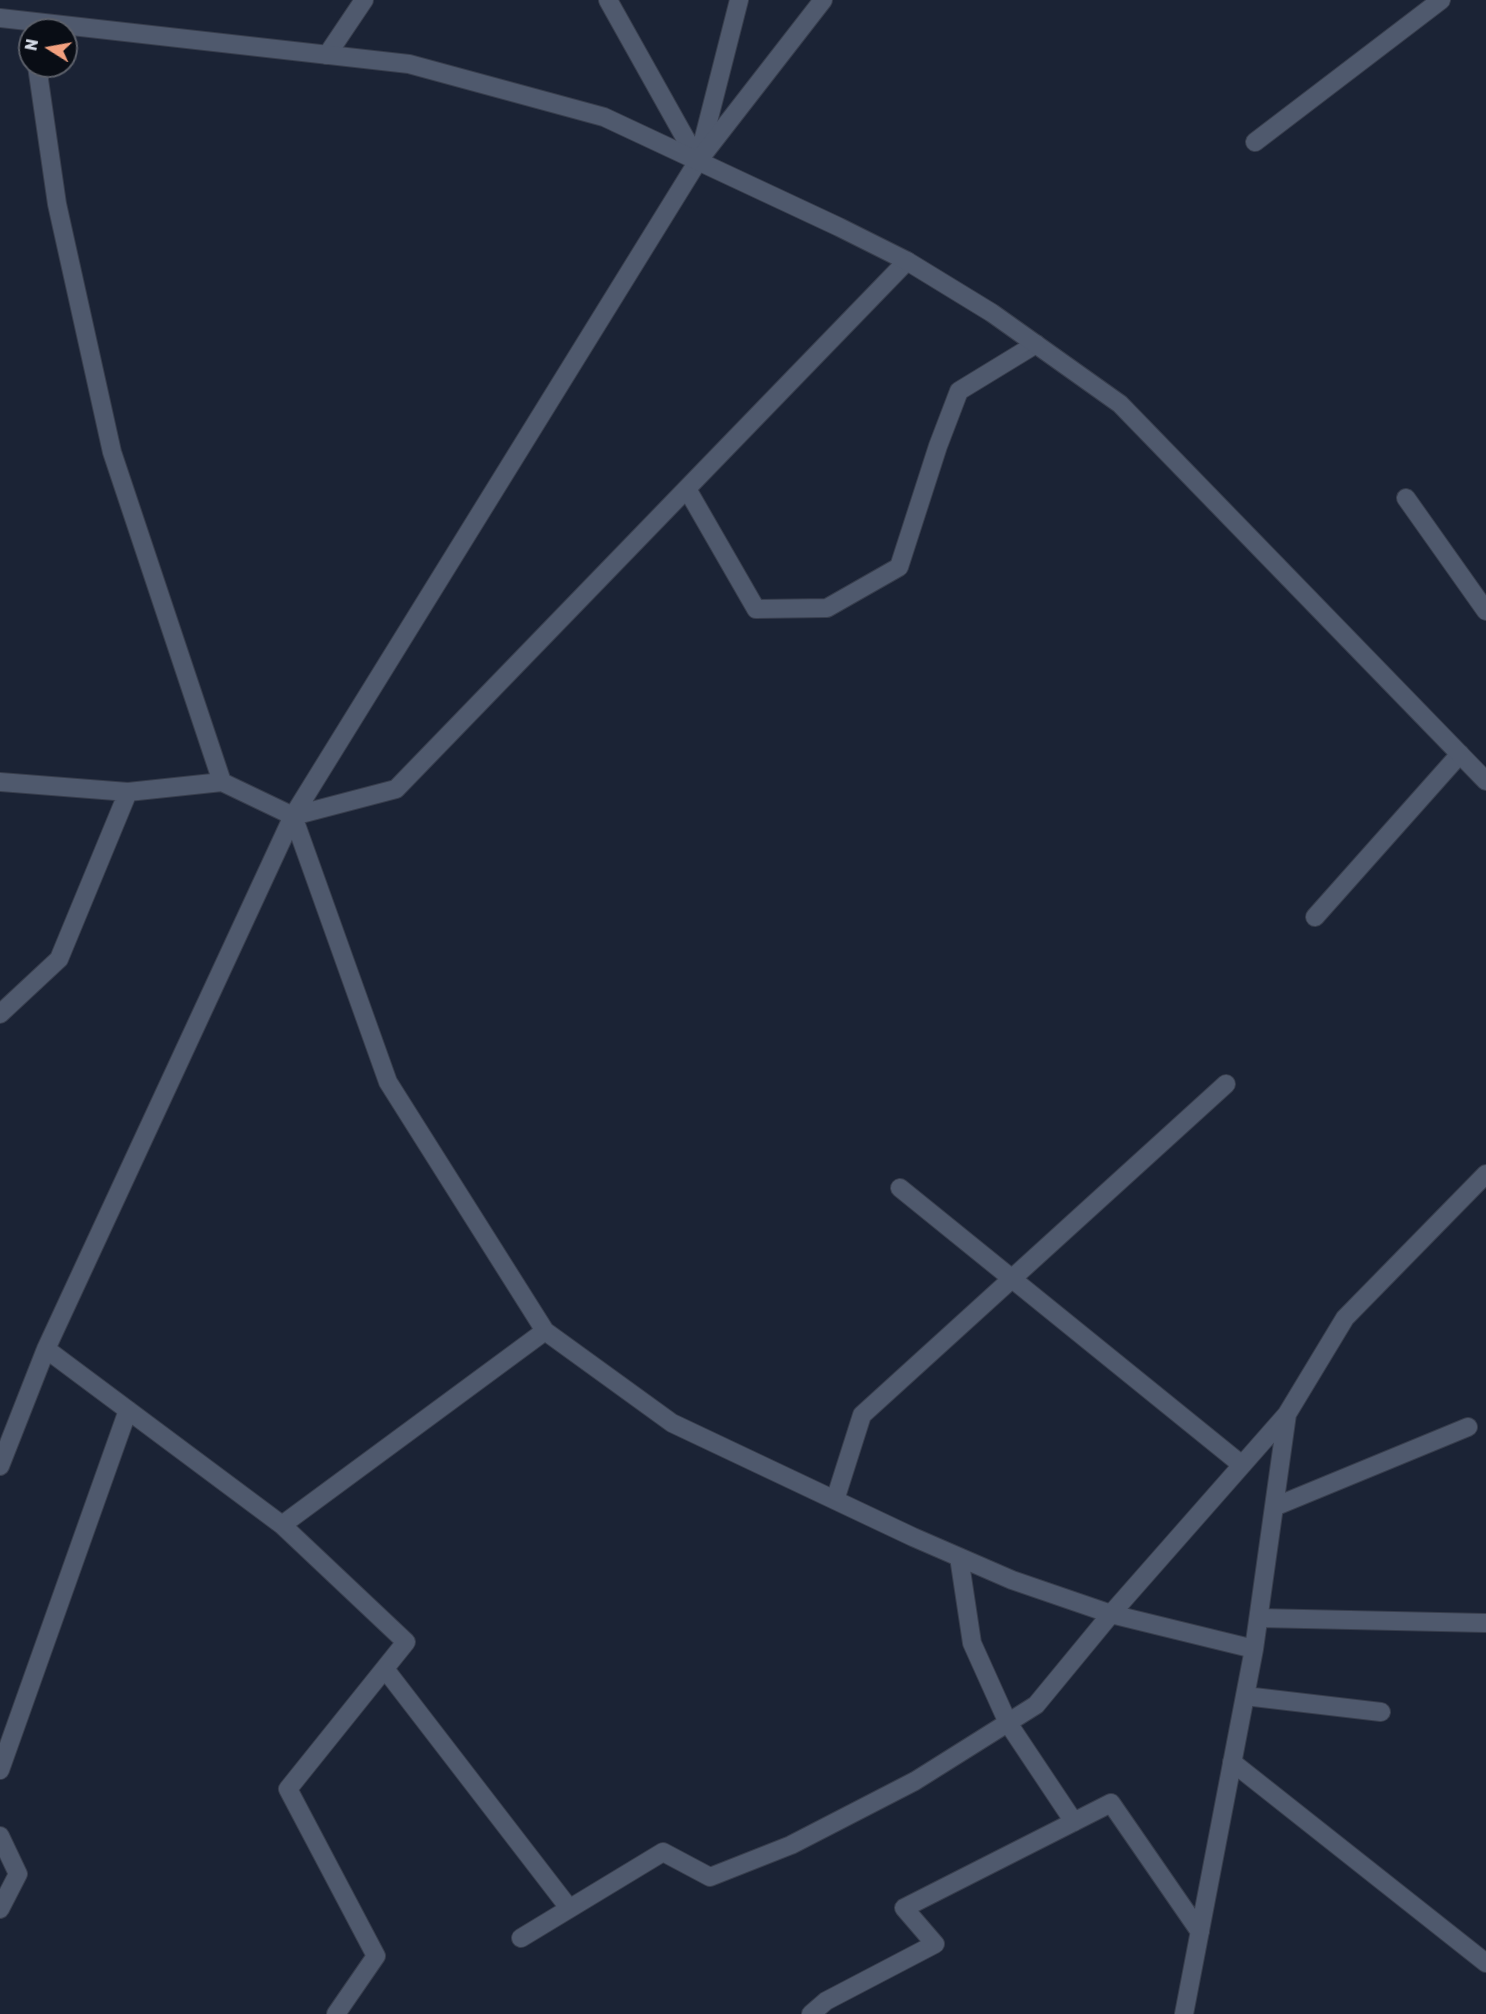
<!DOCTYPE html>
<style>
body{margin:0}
#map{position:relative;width:1486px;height:2014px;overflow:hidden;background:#1b2335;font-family:Rubik,sans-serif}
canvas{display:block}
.north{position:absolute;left:18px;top:18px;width:60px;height:60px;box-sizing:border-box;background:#090d15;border:2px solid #5b5f69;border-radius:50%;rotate:281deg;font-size:16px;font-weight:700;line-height:24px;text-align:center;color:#d5dbe7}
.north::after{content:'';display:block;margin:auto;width:21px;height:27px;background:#f2a07f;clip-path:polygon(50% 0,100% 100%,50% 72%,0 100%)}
</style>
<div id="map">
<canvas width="1486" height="2014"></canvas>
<div class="north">N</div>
</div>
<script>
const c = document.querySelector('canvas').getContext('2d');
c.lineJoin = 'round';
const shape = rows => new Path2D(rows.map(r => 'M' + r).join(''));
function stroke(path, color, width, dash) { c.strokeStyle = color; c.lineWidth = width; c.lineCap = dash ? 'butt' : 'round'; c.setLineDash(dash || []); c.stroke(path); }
const minor = shape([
 [608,0,698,161],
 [327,55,364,0],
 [37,66,57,204,112,452,222,782],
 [1255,142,1441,0],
 [687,489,756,609,827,608,899,567,938,446,959,391,1036,344],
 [1406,498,1486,611],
 [0,782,128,792,222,782,293,816,396,789,907,261],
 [293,816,388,1082,545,1331,672,1423,913,1537,1012,1580,1111,1614,1254,1649],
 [1315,917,1460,754],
 [0,1014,59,959,128,792],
 [900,1188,1242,1465],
 [46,1349,282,1525,406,1642,288,1789,376,1956,336,2014],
 [0,1466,46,1349,293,816,698,161,739,0],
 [835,1500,862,1415,1226,1084],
 [1274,1507,1468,1427],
 [282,1525,545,1331],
 [959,1557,972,1643,1008,1723,1074,1822],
 [1259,1618,1486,1623],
 [385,1669,569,1908],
 [1245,1696,1381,1712],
 [1232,1762,1486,1963],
 [0,1770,128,1410],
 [0,1836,18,1874,0,1909],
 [521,1938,663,1852,710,1877,791,1845,915,1781,1036,1705,1111,1614,1287,1414],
 [811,2014,826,2001,935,1944,904,1908,1111,1803,1200,1932],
 [1184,2014,1254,1649,1287,1414,1345,1318,1486,1174]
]);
const tertiary = shape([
 [0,18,409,64,604,117,839,227,907,261,992,313,1120,404,1486,781],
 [698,161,823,0]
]);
stroke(minor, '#383e4d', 20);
stroke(tertiary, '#383e4d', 20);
stroke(minor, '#4f596d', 18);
stroke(tertiary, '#4f596d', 18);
</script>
